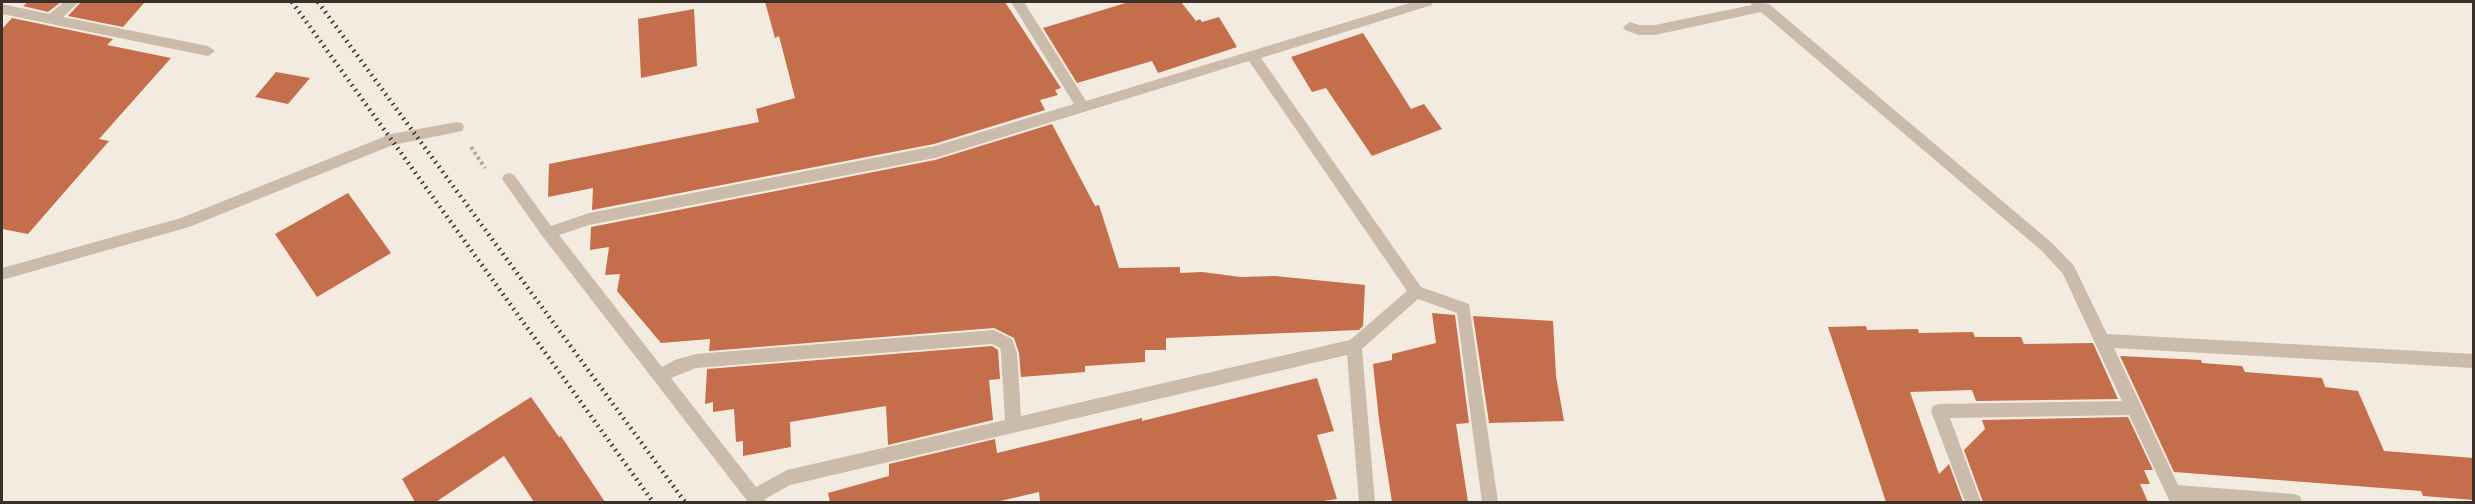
<!DOCTYPE html>
<style>
body{margin:0}
#map{position:relative;width:2475px;height:504px;overflow:hidden;background:#f3ebe0;font-family:Overpass,sans-serif}
canvas{display:block}
.frame{position:absolute;inset:0;border:3px solid #39302a;pointer-events:none}
</style>
<div id="map">
<canvas width="2475" height="504"></canvas>
<div class="frame"></div>
</div>
<script>
const c = document.querySelector('canvas').getContext('2d');
c.lineJoin = 'round';
function paint(path, color) { c.fillStyle = color; c.fill(path, 'evenodd'); }
const shape = rows => new Path2D(rows.map(r => 'M' + r).join(''));
function stroke(path, color, width, dash) { c.strokeStyle = color; c.lineWidth = width; c.lineCap = dash ? 'butt' : 'round'; c.setLineDash(dash || []); c.stroke(path); }
paint(shape([
 [28,2,61,2,48,12,23,6],
 [81,2,145,2,123,27,68,16],
 [765,2,1005,2,1061,88,1055,90,1058,95,1040,100,1045,110,934,144,592,210,593,188,548,197,549,164,759,122,756,109,795,98,779,36,775,38],
 [1129,2,1181,2,1196,21,1200,19,1202,22,1219,17,1237,47,1158,73,1152,61,1077,83,1043,28],
 [694,9,697,66,641,78,638,19],
 [12,18,113,39,107,45,171,58,99,139,109,141,28,234,2,229,2,29],
 [1363,33,1411,109,1424,104,1442,129,1372,156,1326,88,1312,92,1291,57],
 [276,72,310,78,288,104,255,97],
 [1052,124,1095,206,1099,205,1119,268,1180,267,1180,273,1202,272,1241,277,1275,276,1365,285,1363,326,1359,330,1166,338,1166,350,1145,350,1145,362,1085,366,1085,372,1021,377,1019,353,1014,338,994,328,709,351,710,339,661,343,617,291,620,274,605,275,609,247,590,250,591,227,935,160],
 [348,193,391,253,317,297,275,234],
 [1432,313,1455,315,1469,423,1456,424,1468,502,1392,502,1379,420,1373,364,1392,360,1392,354,1436,343],
 [1473,316,1553,321,1556,376,1564,421,1489,423],
 [1866,326,1867,330,1918,329,1919,333,1973,332,1975,337,2021,337,2024,344,2093,343,2118,399,1976,401,1972,390,1910,392,1939,474,1949,464,1963,502,1886,502,1828,327],
 [992,346,998,350,1000,379,989,380,993,420,888,445,886,406,790,422,791,447,743,456,743,441,736,442,734,409,713,412,713,402,705,404,707,369],
 [2120,356,2201,360,2202,363,2242,366,2245,372,2322,378,2325,387,2358,391,2384,451,2474,458,2474,500,2423,496,2421,491,2174,472],
 [1317,378,1334,431,1317,435,1337,499,1317,502,1040,502,1039,492,996,502,830,502,828,493,889,476,889,464,995,439,997,453,1142,418,1142,421],
 [531,397,559,437,561,436,605,502,534,502,504,456,436,502,415,502,402,479],
 [2128,417,2153,470,2144,470,2150,484,2140,484,2148,502,1983,502,1964,450,1985,429,1982,420]
]), '#c56e4c');
stroke(shape([
 [471,147,485,168]
]), '#b7a595', 4, [3, 3]);
paint(shape([
 [64,2,79,2,63,17,208,46,215,51,208,56,2,14,2,4,49,14,64,2],
 [1011,2,1024,2,1086,101,1413,2,1433,2,1432,5,1261,58,1421,287,1469,304,1498,502,1482,502,1457,313,1418,299,1362,349,1375,502,1359,502,1347,355,790,485,765,499,766,502,748,502,543,237,502,179,504,175,509,173,514,175,551,226,589,213,935,146,1074,104,1011,2],
 [1249,61,1407,291,1350,340,1021,416,1017,353,1012,339,994,330,696,354,675,360,662,367,559,235,589,225,935,158,1249,61],
 [992,344,1000,348,1001,353,1005,420,787,470,756,487,671,378,696,368,992,344],
 [1750,2,1769,4,2052,243,2074,266,2107,334,2474,354,2474,368,2114,348,2178,485,2294,494,2300,496,2302,502,2170,502,2129,415,1950,418,1981,502,1965,502,1931,411,1933,406,1939,404,2122,401,2063,274,2042,251,1761,12,1655,35,1639,35,1625,30,1623,27,1630,22,1639,25,1655,25,1752,5,1750,2],
 [457,122,462,123,464,127,462,131,393,145,189,227,2,280,2,268,181,218,391,134,457,122]
]), '#cbbbab');
stroke(shape([
 [292,2,653,502],
 [318,2,685,502]
]), '#39302a', 4.5, [1.5, 4.5]);
</script>
